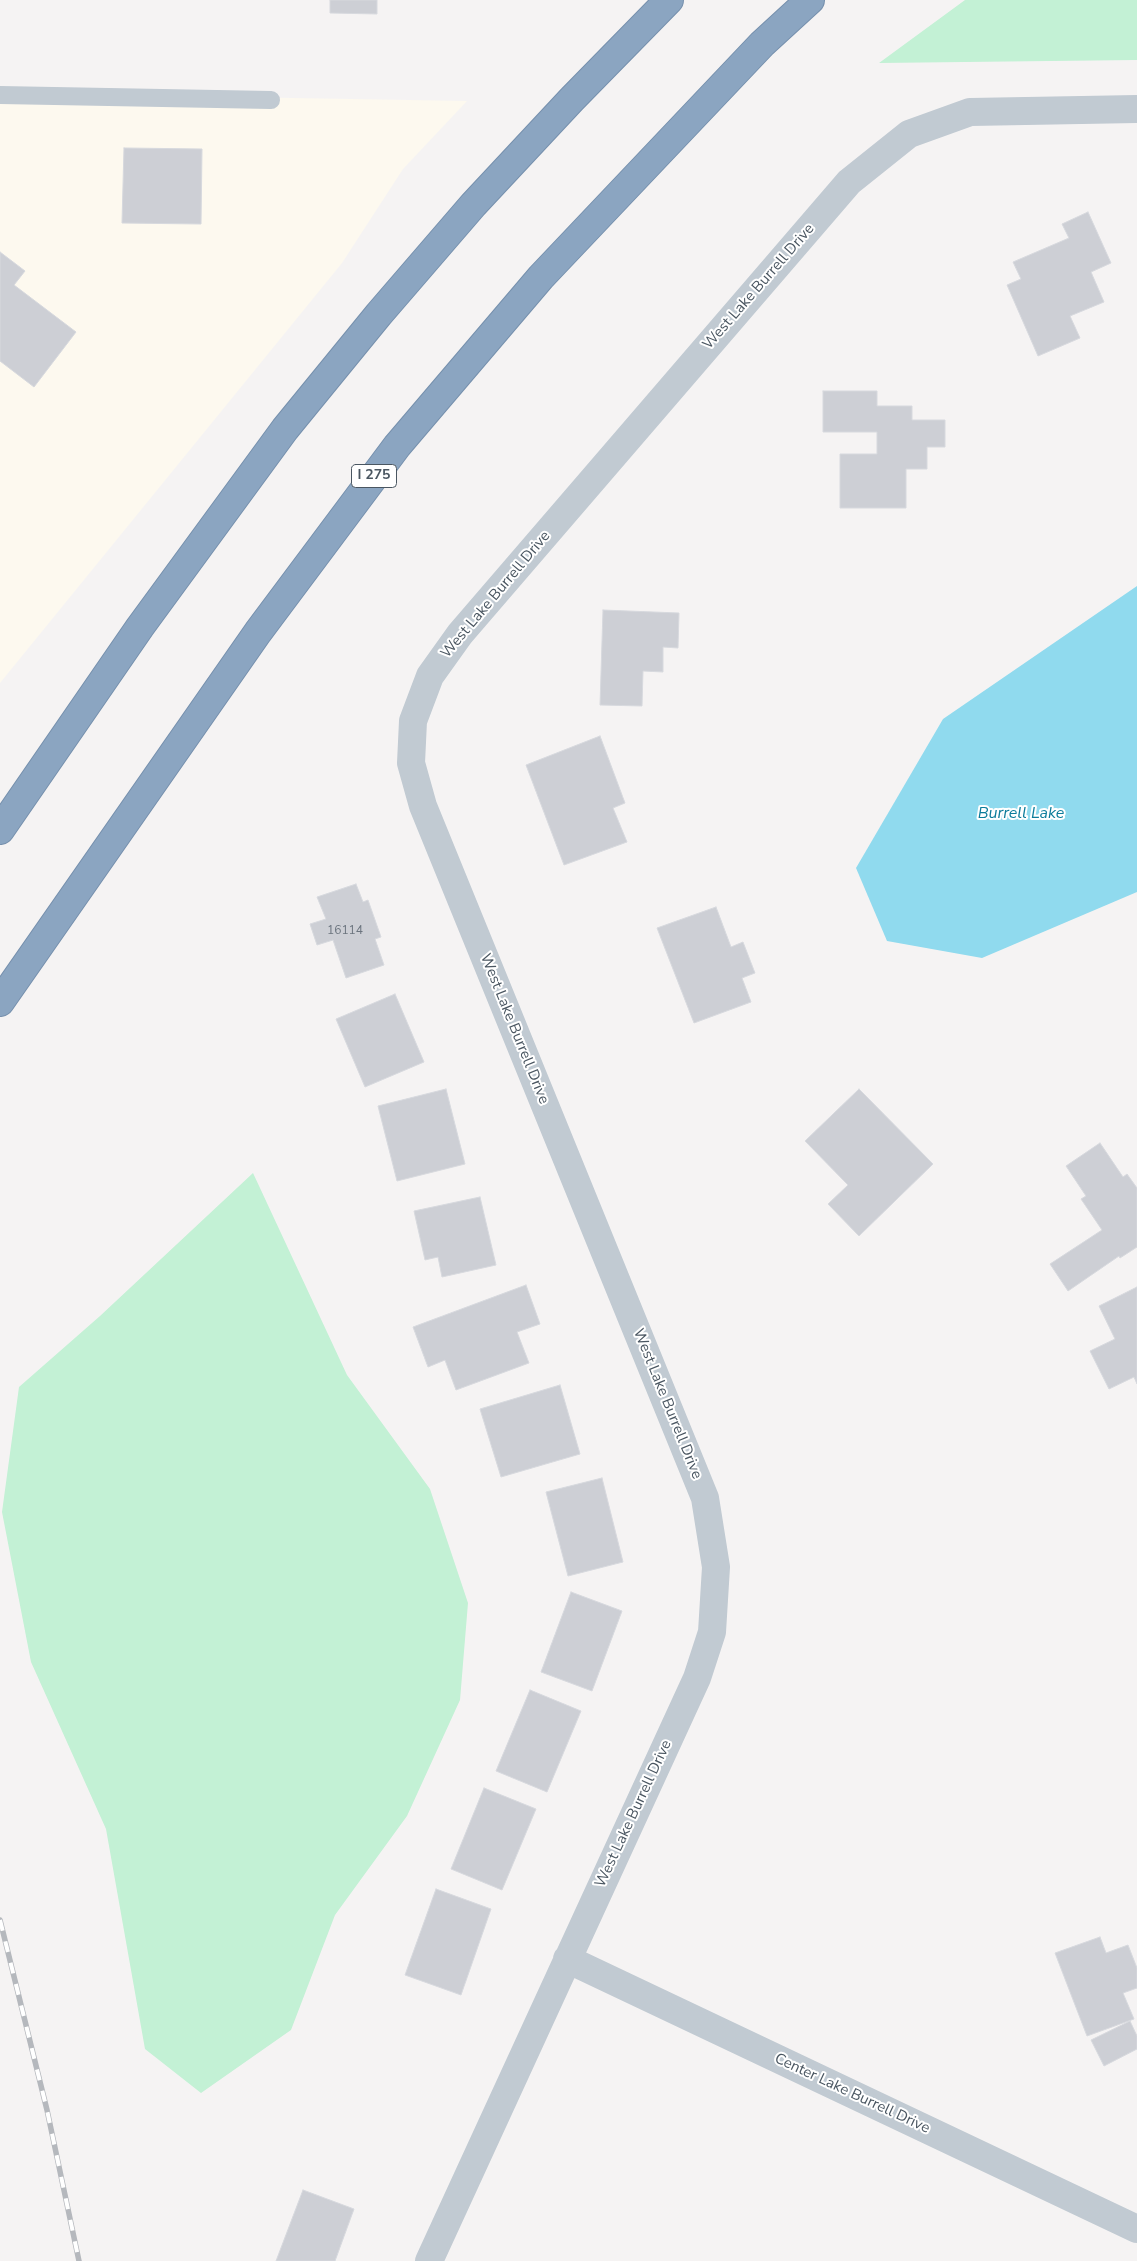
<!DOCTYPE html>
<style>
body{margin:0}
canvas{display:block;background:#f5f3f3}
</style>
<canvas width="1137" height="2261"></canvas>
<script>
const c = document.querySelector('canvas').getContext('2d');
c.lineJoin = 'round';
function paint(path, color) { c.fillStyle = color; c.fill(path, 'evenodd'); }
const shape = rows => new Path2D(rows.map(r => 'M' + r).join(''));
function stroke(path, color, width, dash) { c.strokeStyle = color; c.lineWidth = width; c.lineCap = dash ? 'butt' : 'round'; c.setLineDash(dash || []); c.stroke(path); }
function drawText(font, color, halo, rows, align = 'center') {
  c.font = font + ' "Nunito Sans",sans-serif'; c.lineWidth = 4; c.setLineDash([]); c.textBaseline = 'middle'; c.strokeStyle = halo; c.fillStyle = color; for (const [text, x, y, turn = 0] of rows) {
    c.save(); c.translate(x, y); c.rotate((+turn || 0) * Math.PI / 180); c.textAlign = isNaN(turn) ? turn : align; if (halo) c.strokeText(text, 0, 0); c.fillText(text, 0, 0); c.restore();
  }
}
paint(shape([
 [0,93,467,101,403,169,342,263,0,683]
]), '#fdf9ef');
paint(shape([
 [965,0,1137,0,1137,60,879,63],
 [253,1173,347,1375,430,1489,468,1603,460,1700,407,1816,335,1915,291,2030,201,2093,145,2049,106,1829,31,1662,2,1512,19,1387,100,1316]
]), '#c3f1d5');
paint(shape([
 [1137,586,1137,892,982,958,887,941,856,868,943,719]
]), '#90daee');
const building = shape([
 [330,0,377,0,377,14,330,13,330,0],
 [124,148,202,149,201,224,122,223,124,148],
 [1088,212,1111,263,1091,272,1104,302,1070,316,1080,338,1038,356,1007,285,1021,279,1013,262,1069,238,1062,224,1088,212],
 [0,252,25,271,14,285,76,332,34,387,0,361,0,252],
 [823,391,877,391,877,406,912,406,912,420,945,420,945,447,927,447,927,469,906,469,906,508,840,508,840,454,877,454,877,432,823,432,823,391],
 [603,610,679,613,678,648,663,647,663,672,643,671,642,706,600,705,603,610],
 [600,736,625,803,613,808,627,842,564,865,526,765,600,736],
 [356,884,363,902,368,900,381,937,375,939,384,965,346,978,333,940,317,945,310,924,326,919,317,897,356,884],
 [716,907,731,947,743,942,755,973,742,978,751,1002,694,1023,657,928,716,907],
 [395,994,424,1062,365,1087,336,1019,395,994],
 [446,1089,465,1164,397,1181,378,1106,446,1089],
 [859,1089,933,1164,859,1236,828,1204,848,1185,805,1141,859,1089],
 [1100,1143,1123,1177,1127,1174,1137,1188,1137,1247,1120,1258,1119,1256,1068,1291,1050,1264,1102,1230,1081,1199,1086,1196,1066,1166,1100,1143],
 [480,1197,496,1265,442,1277,438,1257,425,1260,414,1211,480,1197],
 [526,1285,540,1324,517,1332,529,1363,456,1390,445,1360,428,1367,413,1327,526,1285],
 [1137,1287,1137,1384,1134,1377,1109,1389,1090,1351,1115,1339,1099,1306,1137,1287],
 [560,1385,580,1454,501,1477,480,1409,560,1385],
 [602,1478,623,1562,568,1576,546,1492,602,1478],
 [571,1592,622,1611,592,1691,541,1672,571,1592],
 [530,1690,581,1711,547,1792,496,1771,530,1690],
 [484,1788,536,1809,502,1890,451,1869,484,1788],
 [436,1889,491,1909,461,1995,405,1975,436,1889],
 [1100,1937,1106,1953,1128,1945,1137,1968,1137,1988,1123,1993,1134,2019,1087,2036,1055,1953,1100,1937],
 [1130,2021,1137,2036,1137,2049,1104,2066,1091,2040,1130,2021],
 [303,2190,354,2209,335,2261,276,2261,303,2190]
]);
paint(building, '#cdcfd5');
stroke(building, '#d7d9de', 1);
const motorway = shape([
 [0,830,140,627,285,429,379,314,473,205,572,99,669,0],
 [0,1002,258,632,397,446,541,277,762,44,810,0]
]);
stroke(motorway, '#7690ad', 30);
stroke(shape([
 [0,95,271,100]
]), '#c1cad2', 18);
stroke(shape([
 [567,1959,1137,2229],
 [429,2261,697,1678,712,1632,716,1567,705,1498,423,806,411,763,413,721,430,676,460,634,849,182,909,134,970,112,1137,109]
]), '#c1cad2', 28);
stroke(motorway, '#8ba5c1', 28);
const rail = shape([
 [0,1920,47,2110,79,2261]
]);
stroke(rail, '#b5b8bd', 5.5);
stroke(rail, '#fff', 4, [11]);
drawText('12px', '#6b747e', null, [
 ["16114",345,931]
]);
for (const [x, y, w] of [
 [374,476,45]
]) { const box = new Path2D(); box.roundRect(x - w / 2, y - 11.5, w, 23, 4); c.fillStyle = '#fff'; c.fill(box); stroke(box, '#4a5661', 1); }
drawText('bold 14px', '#4a5661', null, [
 ["I 275",374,476]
]);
drawText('15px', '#4a5661', '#fff', [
 ["West Lake Burrell Drive",759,287,-49],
 ["West Lake Burrell Drive",496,595,-50],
 ["West Lake Burrell Drive",514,1029,68],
 ["West Lake Burrell Drive",667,1404,68],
 ["West Lake Burrell Drive",634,1814,-65],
 ["Center Lake Burrell Drive",852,2094,25]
]);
drawText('italic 16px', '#0c7c9b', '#fff', [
 ["Burrell Lake",1021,814]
]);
</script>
